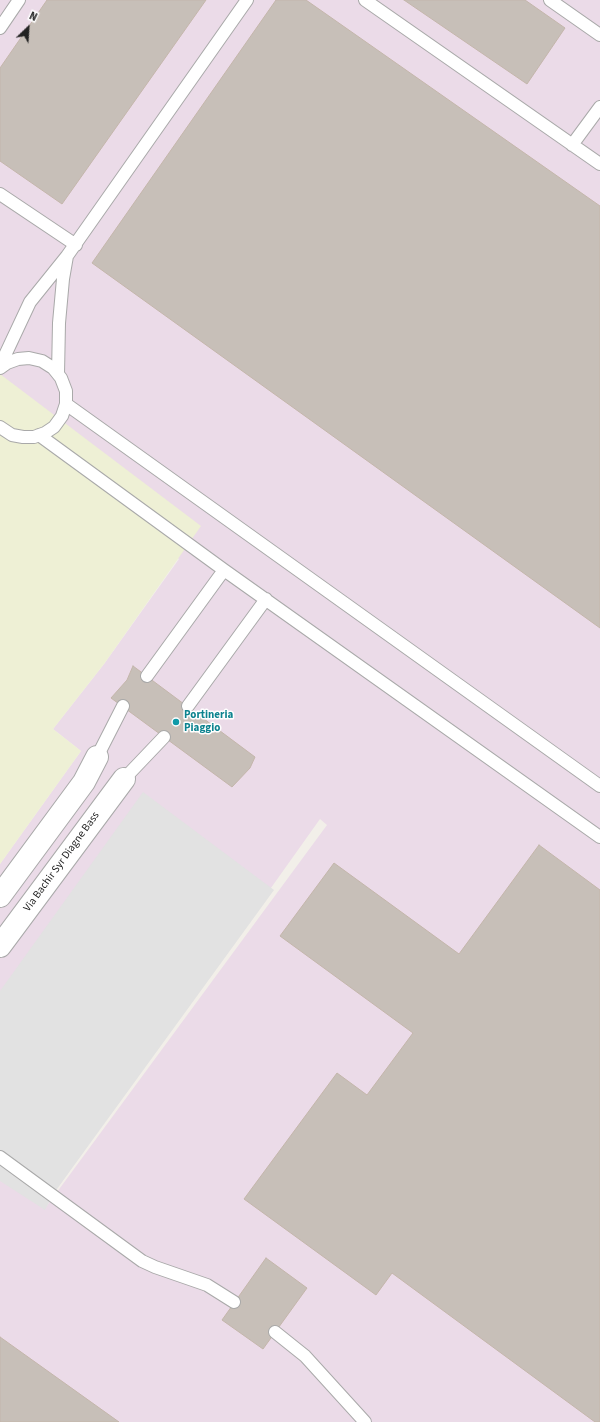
<!DOCTYPE html>
<style>
body{margin:0}
#map{position:relative;width:600px;height:1422px;overflow:hidden;background:#f2efe9;font-family:"Source Sans 3",sans-serif}
canvas{display:block}
.north{position:absolute;left:8px;top:8px;width:40px;height:40px;-webkit-text-stroke:3px #fff;paint-order:stroke;rotate:25deg;font-size:11px;font-weight:700;line-height:16px;text-align:center;color:#222}
.north::after{content:'';display:block;margin:auto;width:14px;height:18px;background:#222;clip-path:polygon(50% 0,100% 100%,50% 72%,0 100%)}
</style>
<div id="map">
<canvas width="600" height="1422"></canvas>
<div class="north">N</div>
</div>
<script>
const c = document.querySelector('canvas').getContext('2d');
c.lineJoin = 'round';
function paint(path, color) { c.fillStyle = color; c.fill(path, 'evenodd'); }
const shape = rows => new Path2D(rows.map(r => 'M' + r).join(''));
function stroke(path, color, width, dash) { c.strokeStyle = color; c.lineWidth = width; c.lineCap = dash ? 'butt' : 'round'; c.setLineDash(dash || []); c.stroke(path); }
function drawText(font, color, halo, rows, align = 'center') {
  c.font = font + ' "Source Sans 3",sans-serif'; c.lineWidth = 3; c.setLineDash([]); c.textBaseline = 'middle'; c.strokeStyle = halo; c.fillStyle = color; for (const [text, x, y, turn = 0] of rows) {
    c.save(); c.translate(x, y); c.rotate((+turn || 0) * Math.PI / 180); c.textAlign = isNaN(turn) ? turn : align; if (halo) c.strokeText(text, 0, 0); c.fillText(text, 0, 0); c.restore();
  }
}
paint(shape([
 [0,0,600,0,600,1422,0,1422,0,864,81,751,53,729,104,664,179,559,0,434],
 [320,819,327,825,46,1207,54,1193]
]), '#ebdbe8');
paint(shape([
 [0,374,201,526,104,664,53,729,81,751,0,864]
]), '#eef0d5');
paint(shape([
 [143,792,274,890,54,1193,45,1210,0,1181,0,991]
]), '#e2e2e2');
const building = shape([
 [47,0,206,0,62,204,0,161,0,68,47,0],
 [276,0,306,0,600,206,600,628,92,263,276,0],
 [404,0,525,0,565,28,527,84,404,0],
 [133,666,255,757,250,768,232,787,111,698,127,680,133,666],
 [539,845,600,890,600,1422,595,1422,392,1273,376,1295,244,1199,337,1073,367,1095,413,1033,280,936,334,863,459,954,539,845],
 [266,1258,307,1288,263,1349,222,1320,266,1258],
 [0,1337,119,1422,0,1422,0,1337]
]);
paint(building, '#c7bfb8');
stroke(building, '#c4b6ab', 1);
const lane = shape([
 [365,0,600,164],
 [550,0,600,35],
 [0,28,19,0],
 [572,145,600,107],
 [0,194,76,245],
 [67,256,247,0],
 [0,366,30,302,67,256,63,279,59,323,58,374],
 [0,368,7,363,18,359,29,358,42,361,53,368,61,378,66,391,66,404,62,416,54,427,45,433,34,437,23,437,12,435,0,427],
 [66,404,600,786],
 [39,435,224,570,600,837],
 [147,676,224,570],
 [188,706,266,599],
 [97,757,123,706],
 [124,779,164,737],
 [0,1157,142,1261,155,1267,207,1285,234,1302],
 [275,1332,305,1356,365,1422]
]);
const street = shape([
 [0,896,84,782,97,757],
 [0,946,124,779]
]);
stroke(lane, '#a9a9a9', 14);
stroke(street, '#a9a9a9', 24);
stroke(lane, '#fff', 12);
stroke(street, '#fff', 22);
for (const [x, y, r, color] of [
 [176,722,4,"#0f9aa8"]
]) { const dot = new Path2D(); dot.arc(x, y, r, 0, 2 * Math.PI); c.fillStyle = color; c.fill(dot); stroke(dot, '#fff', 1.5); }
drawText('bold 11px', '#0d838f', '#fff', [
 ["Portineria",184,716],
 ["Piaggio",184,729]
], 'left');
drawText('11px', '#222', '#fff', [
 ["Via Bachir Syr Diagne Bass",62,862,-54]
]);
</script>
